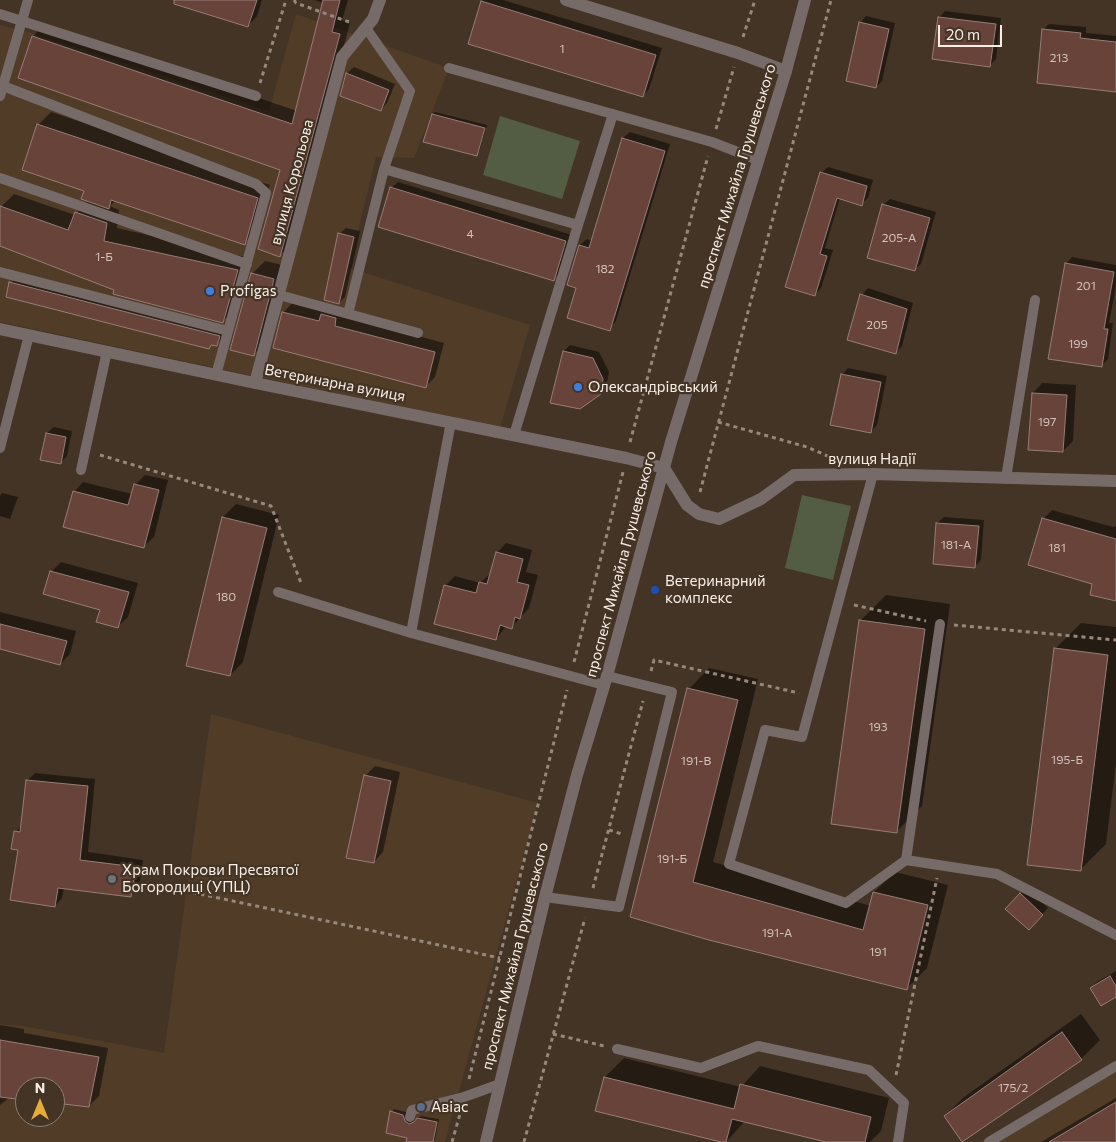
<!DOCTYPE html>
<meta charset="utf-8">
<style>
body{margin:0}
#map{position:relative;width:1116px;height:1142px;overflow:hidden;background:#443425;font-family:Commissioner,sans-serif}
canvas{display:block}
.north{position:absolute;left:15px;top:1077px;width:50px;height:50px;box-sizing:border-box;background:#443425;border:1px solid #8c7e71;border-radius:50%;rotate:0deg;font-size:14px;font-weight:700;line-height:20px;text-align:center;color:#f8eee4}
.north::after{content:'';display:block;margin:auto;width:18px;height:22px;background:#e6ac36;clip-path:polygon(50% 0,100% 100%,50% 72%,0 100%)}
.scale{position:absolute;left:938px;top:25px;width:64px;height:22px;box-sizing:border-box;border:2px solid #f8eee4;border-top:0;padding-left:6px;font-size:15px;line-height:18px;white-space:nowrap;color:#f8eee4;-webkit-text-stroke:4px #443425;paint-order:stroke}
</style>
<div id="map">
<canvas width="1116" height="1142"></canvas>
<div class="north">N</div>
<div class="scale">20 m</div>
</div>
<script>
const c = document.querySelector('canvas').getContext('2d');
c.lineJoin = 'round';
function paint(path, color) { c.fillStyle = color; c.fill(path, 'evenodd'); }
const shape = rows => new Path2D(rows.map(r => 'M' + r).join(''));
function stroke(path, color, width, dash) { c.strokeStyle = color; c.lineWidth = width; c.lineCap = dash ? 'butt' : 'round'; c.setLineDash(dash || []); c.stroke(path); }
function drawText(font, color, halo, rows, align = 'center') {
  c.font = font + ' Commissioner,sans-serif'; c.lineWidth = 4.5; c.setLineDash([]); c.textBaseline = 'middle'; c.strokeStyle = halo; c.fillStyle = color; for (const [text, x, y, turn = 0] of rows) {
    c.save(); c.translate(x, y); c.rotate((+turn || 0) * Math.PI / 180); c.textAlign = isNaN(turn) ? turn : align; if (halo) c.strokeText(text, 0, 0); c.fillText(text, 0, 0); c.restore();
  }
}
paint(shape([
 [296,14,449,68,414,158,376,157,349,268,530,325,500,428,0,322,0,25,32,33,269,111],
 [211,714,538,803,445,1142,0,1142,0,1024,29,1027,164,1053],
 [25,1087,55,1087,55,1117,25,1117],
 [1116,1062,1116,1142,980,1142]
]), '#513c28');
paint(shape([
 [500,116,580,141,562,199,483,175],
 [802,495,851,506,833,580,785,568]
]), '#525d44');
paint(shape([
 [198,0,262,0,257,16,248,26],
 [314,0,348,0,342,20,350,23,291,244,280,255,282,169,33,36,44,25,297,111,324,3],
 [483,0,503,0,662,48,649,89,643,96,482,2],
 [945,11,1001,18,996,59,990,65,939,18],
 [866,16,895,23,882,81,876,87,860,23],
 [1049,24,1086,27,1086,33,1116,36,1116,91,1043,30],
 [354,67,395,84,387,103,381,110,342,95,347,73],
 [51,112,270,185,257,230,244,243,116,200,110,206,119,210,117,228,250,258,236,308,223,321,116,290,0,244,0,208,14,194,75,215,89,200,86,190,38,125],
 [435,112,487,125,479,152,476,154,433,114],
 [630,132,670,144,616,321,610,328,578,287,580,245,587,239,592,241,623,138],
 [828,167,873,180,868,198,861,204,840,198,825,248,833,250,821,288,815,295,821,173],
 [398,182,572,235,560,273,553,279,391,188],
 [890,199,936,212,921,264,914,270,883,205],
 [346,228,360,231,345,297,339,303,339,234],
 [1072,257,1116,265,1116,286,1109,323,1113,323,1108,359,1101,366,1066,264],
 [265,261,287,266,266,342,253,355,252,274],
 [20,273,226,335,216,345,213,344,209,348,11,283],
 [868,288,913,303,902,346,896,352,862,295],
 [293,302,444,343,435,377,425,387,274,347,284,312],
 [570,345,599,352,609,372,606,387,600,393,564,351],
 [848,368,887,376,877,425,870,432,842,375],
 [1042,383,1076,385,1073,441,1063,451,1033,393],
 [54,427,72,431,67,456,60,463,42,459,47,433],
 [145,475,168,480,154,537,144,546,74,492,83,482,132,494,135,485],
 [2,493,18,497,10,519,0,516,0,496],
 [236,504,279,515,243,662,230,675,187,665,223,517],
 [1052,510,1113,527,1116,526,1116,600,1094,583,1043,519],
 [944,517,984,520,981,560,975,566,937,523],
 [506,543,532,550,526,572,538,575,529,608,512,627,506,626,496,639,445,586,455,576,480,583,491,573,497,553],
 [61,562,138,583,128,617,118,626,101,609,51,572],
 [886,595,950,604,922,806,896,832,860,621],
 [0,612,76,631,70,654,60,664,0,648],
 [1081,623,1116,627,1116,763,1106,844,1080,870,1055,649],
 [709,668,758,679,713,862,871,906,874,892,895,872,948,885,927,968,906,989,631,916,689,689],
 [375,766,400,772,383,852,374,862,365,776],
 [35,773,95,779,88,852,143,860,139,888,131,896,64,887,62,898,55,906,20,849,16,832,22,825,27,781],
 [1027,888,1048,908,1035,922,1020,894],
 [1116,971,1116,996,1091,988,1097,982],
 [1081,1014,1100,1040,1081,1059,945,1116,964,1097],
 [0,1025,24,1029,24,1033,108,1048,99,1096,89,1106,55,1102,55,1087,25,1087,25,1099,10,1097,0,1105],
 [624,1058,741,1087,760,1066,889,1098,881,1131,870,1142,831,1142,745,1121,726,1142,605,1077],
 [1116,1098,1116,1142,1041,1142],
 [394,1109,406,1112,407,1119,412,1121,421,1116,439,1119,435,1140,428,1142,392,1112]
]), '#0007');
const building = shape([
 [174,0,257,0,248,27,174,4,174,0],
 [323,0,340,0,332,32,340,34,280,257,258,249,280,170,18,78,32,36,292,124,323,0],
 [481,1,656,55,643,97,468,44,481,1],
 [938,17,996,24,990,67,932,59,938,17],
 [859,22,889,29,876,88,846,81,859,22],
 [1042,29,1081,33,1080,38,1116,42,1116,92,1037,83,1042,29],
 [346,73,389,90,381,111,340,96,346,73],
 [432,114,485,128,477,156,423,142,432,114],
 [37,124,258,198,245,245,111,200,109,209,81,199,84,191,22,170,37,124],
 [622,138,665,151,610,331,567,318,576,288,567,285,579,245,589,248,622,138],
 [820,172,867,186,862,206,837,198,820,254,827,256,815,296,785,287,820,172],
 [390,187,566,241,554,281,378,227,390,187],
 [882,204,930,218,915,271,867,258,882,204],
 [0,206,68,230,75,212,107,223,104,241,238,270,223,323,113,294,114,290,0,246,0,206],
 [338,233,354,237,339,304,324,300,338,233],
 [1065,263,1114,272,1104,329,1108,329,1102,367,1048,359,1065,263],
 [251,273,274,279,254,356,230,350,251,273],
 [9,282,220,336,217,346,211,345,209,349,6,297,9,282],
 [860,294,907,309,896,354,847,340,860,294],
 [282,312,319,321,321,314,336,318,335,326,435,352,426,388,273,348,282,312],
 [563,351,593,358,603,379,601,394,580,409,550,403,563,351],
 [841,374,881,382,871,433,830,425,841,374],
 [1032,393,1067,395,1063,452,1028,450,1032,393],
 [46,433,66,437,61,464,40,460,46,433],
 [134,484,159,490,144,548,63,527,73,491,128,505,134,484],
 [222,517,267,528,230,676,186,666,222,517],
 [1042,518,1116,539,1116,601,1090,595,1092,584,1028,565,1042,518],
 [936,523,979,526,975,568,933,564,936,523],
 [496,552,523,559,517,582,529,585,520,619,515,617,512,629,500,625,496,640,434,624,444,585,476,593,479,582,487,584,496,552],
 [50,571,129,592,118,628,96,622,100,610,43,594,50,571],
 [859,620,925,629,897,833,831,824,859,620],
 [0,624,67,641,60,665,0,649,0,624],
 [1054,648,1108,655,1081,871,1027,865,1054,648],
 [687,688,738,700,693,882,863,930,873,892,928,905,907,990,709,940,630,917,687,688],
 [364,775,391,781,374,863,346,858,364,775],
 [26,780,88,786,80,860,136,867,131,897,58,888,55,907,10,900,18,850,11,849,14,831,20,832,26,780],
 [1020,893,1043,915,1029,930,1005,909,1020,893],
 [1110,976,1116,986,1116,997,1101,1006,1090,988,1110,976],
 [1062,1032,1082,1060,962,1142,944,1116,1062,1032],
 [0,1040,99,1057,89,1107,55,1103,55,1087,25,1087,25,1100,0,1097,0,1040],
 [604,1077,734,1109,740,1084,871,1117,865,1142,826,1142,732,1119,726,1142,721,1142,595,1111,604,1077],
 [1116,1102,1116,1142,1049,1142,1116,1102],
 [390,1111,403,1115,405,1121,409,1124,414,1122,417,1118,437,1122,433,1142,406,1142,407,1138,386,1133,390,1111]
]);
paint(building, '#68433a');
stroke(building, '#977d77', 1);
stroke(shape([
 [294,0,296,3,349,22],
 [743,37,755,0],
 [260,83,286,0],
 [716,129,734,67],
 [718,422,807,447,830,457],
 [630,442,708,156],
 [100,455,271,506,301,583],
 [700,492,831,0],
 [854,605,926,621],
 [954,625,1116,640],
 [574,662,623,472],
 [651,671,654,660,799,693],
 [609,830,622,834],
 [153,887,186,891,500,958],
 [593,888,643,701],
 [553,1034,604,1046],
 [896,1075,937,878],
 [469,1079,567,690],
 [452,1142,460,1114],
 [524,1142,585,918]
]), '#96887c', 3, [4, 4]);
stroke(shape([
 [0,14,256,96],
 [366,28,410,91,384,169],
 [449,68,712,142,758,160],
 [3,86,256,184,266,193,216,375],
 [0,96,28,0],
 [0,178,247,264],
 [0,272,228,331],
 [279,295,418,333],
 [348,314,384,169,578,225,613,114],
 [514,435,578,225],
 [0,448,29,335],
 [81,470,107,351],
 [873,474,802,737,765,730,729,864,846,903,906,860],
 [1006,478,1035,300],
 [278,592,411,633,604,685],
 [940,624,906,860,997,874,1116,935],
 [411,633,451,422],
 [545,897,619,907,672,692,607,676],
 [617,1049,701,1068,758,1046,869,1070,904,1103,898,1142],
 [410,1117,412,1110,464,1097,500,1084],
 [989,1142,1116,1066]
]), '#776b69', 10);
stroke(shape([
 [566,0,738,53,786,71],
 [0,329,255,383,626,458,664,468,687,505,699,514,719,519,761,499,794,475,873,474,1116,481],
 [255,383,342,57,373,19,380,0]
]), '#776b69', 12);
stroke(shape([
 [486,1142,545,897,577,775,607,676,671,442,786,71,805,0]
]), '#776b69', 12);
for (const [x, y, r, color] of [
 [210,291,5,"#3f7fe0"],
 [578,387,5,"#3f7fe0"],
 [655,590,5,"#1a4fb4"],
 [112,879,5,"#6b7280"],
 [421,1107,5,"#5c6f8a"]
]) { const dot = new Path2D(); dot.arc(x, y, r, 0, 2 * Math.PI); c.fillStyle = color; c.fill(dot); stroke(dot, '#443425', 2); }
drawText('12px', '#d4c3ba', null, [
 ["1",562,49],
 ["213",1059,58],
 ["4",470,234],
 ["205-А",899,238],
 ["1-Б",104,257],
 ["182",605,269],
 ["201",1086,286],
 ["205",877,325],
 ["199",1078,344],
 ["197",1047,422],
 ["181-А",956,545],
 ["181",1057,548],
 ["180",226,597],
 ["193",878,727],
 ["195-Б",1067,760],
 ["191-В",696,761],
 ["191-Б",672,859],
 ["191-А",777,933],
 ["191",878,952],
 ["175/2",1013,1088]
]);
drawText('15px', '#f8eee4', '#443425', [
 ["проспект Михайла Грушевського",737,176,-73],
 ["вулиця Корольова",292,182,-75],
 ["Ветеринарна вулиця",335,383,11],
 ["вулиця Надії",872,459],
 ["проспект Михайла Грушевського",621,564,-75],
 ["проспект Михайла Грушевського",515,956,-76]
]);
drawText('15px', '#f8eee4', '#443425', [
 ["Profigas",220,291],
 ["Олександрівський",588,387],
 ["Ветеринарний",665,581],
 ["комплекс",665,598],
 ["Храм Покрови Пресвятої",122,870],
 ["Богородиці (УПЦ)",122,887],
 ["Авіас",431,1107]
], 'left');
</script>
